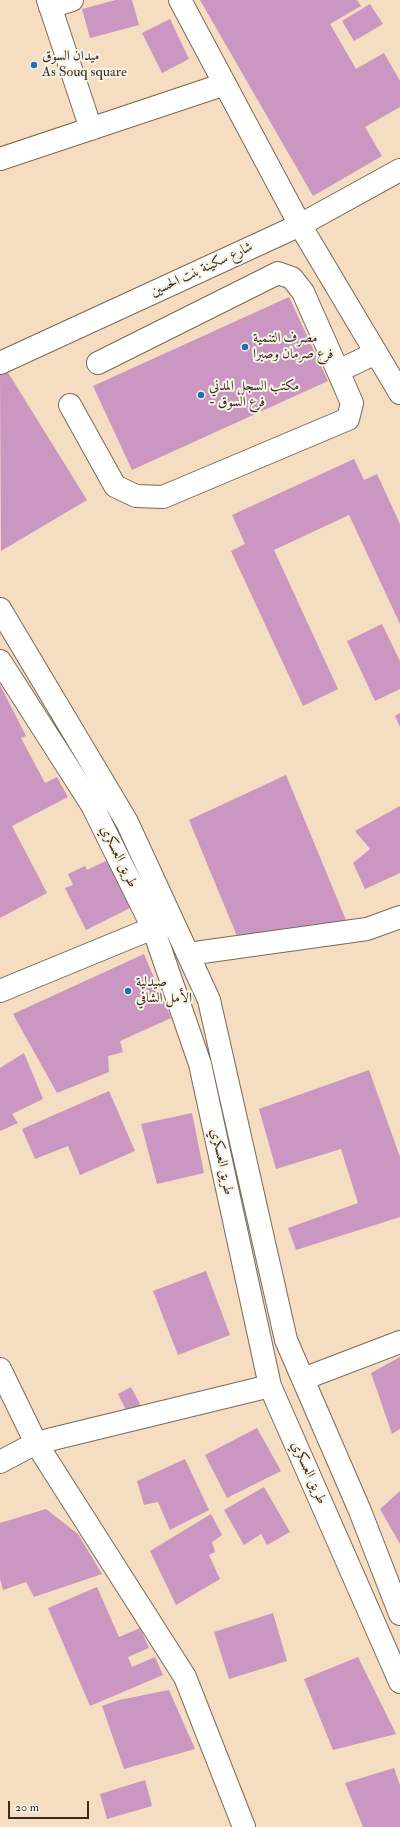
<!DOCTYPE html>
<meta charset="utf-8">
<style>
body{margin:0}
#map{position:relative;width:400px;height:1827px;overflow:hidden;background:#f4ddc0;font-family:"IM FELL Double Pica",serif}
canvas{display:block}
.scale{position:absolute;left:8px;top:1801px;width:81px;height:18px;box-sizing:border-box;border:2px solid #3b2a1e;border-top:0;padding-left:5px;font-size:12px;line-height:14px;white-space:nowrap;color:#3b2a1e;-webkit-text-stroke:3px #f7f3e8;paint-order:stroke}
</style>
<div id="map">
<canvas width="400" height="1827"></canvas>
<div class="scale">20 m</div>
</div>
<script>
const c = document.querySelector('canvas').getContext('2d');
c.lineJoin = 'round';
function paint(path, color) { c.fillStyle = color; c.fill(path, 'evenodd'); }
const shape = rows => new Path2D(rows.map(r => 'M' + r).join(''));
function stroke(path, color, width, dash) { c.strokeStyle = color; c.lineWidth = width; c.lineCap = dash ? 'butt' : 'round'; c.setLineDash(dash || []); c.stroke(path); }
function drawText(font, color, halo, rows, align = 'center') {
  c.font = font + ' "IM FELL Double Pica",Amiri,serif'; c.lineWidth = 4; c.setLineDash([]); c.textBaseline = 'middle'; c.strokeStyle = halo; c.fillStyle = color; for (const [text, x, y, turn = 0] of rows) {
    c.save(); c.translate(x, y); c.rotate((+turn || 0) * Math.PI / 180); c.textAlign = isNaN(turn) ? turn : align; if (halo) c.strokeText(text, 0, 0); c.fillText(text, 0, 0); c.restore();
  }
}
paint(shape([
 [116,0,132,0,139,25,90,38,82,9],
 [200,0,357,0,361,6,330,24,356,69,384,53,400,81,400,107,365,127,382,156,313,196],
 [370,4,383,24,354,41,342,21],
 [170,19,189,59,162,73,142,33],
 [289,297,328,381,132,470,93,386],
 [7,371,87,500,1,551,0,375],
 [354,459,364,480,377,474,400,524,400,624,349,515,274,550,338,689,303,706,231,551,245,544,232,515],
 [382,624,400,661,400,689,375,701,347,641],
 [0,685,26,736,21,738,45,783,57,777,68,797,12,826,47,893,0,918],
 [400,713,400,727,395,716],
 [286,775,348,925,237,936,189,820],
 [400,806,400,873,365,889,353,863,370,849,355,831],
 [110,859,134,906,86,930,65,888,73,885,68,874,85,866,87,870],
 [144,954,171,1018,120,1041,123,1052,108,1056,109,1072,57,1093,13,1014],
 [24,1053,43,1099,12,1114,18,1123,0,1131,0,1068],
 [369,1070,400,1157,400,1217,296,1250,288,1228,358,1203,341,1149,276,1169,259,1109],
 [109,1091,135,1151,80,1175,68,1146,35,1159,22,1129],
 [192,1113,204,1173,157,1184,141,1124],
 [206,1271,230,1335,178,1355,153,1291],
 [400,1357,400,1429,392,1434,371,1373],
 [131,1387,142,1408,128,1414,118,1394],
 [257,1428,281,1471,227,1498,205,1455],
 [185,1459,209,1510,170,1530,158,1502,144,1505,137,1481],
 [264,1487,290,1532,267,1545,261,1534,244,1545,224,1510],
 [400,1491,400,1544,380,1509],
 [46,1509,78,1534,102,1574,34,1597,26,1582,3,1590,0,1579,0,1523],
 [211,1514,222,1535,212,1542,215,1552,209,1555,220,1579,176,1605,150,1551],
 [97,1587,119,1637,140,1628,149,1648,128,1657,132,1667,155,1657,163,1675,90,1706,48,1608],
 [273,1613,287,1661,229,1679,214,1632],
 [358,1657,396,1734,333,1750,304,1679],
 [169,1690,195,1749,124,1769,102,1706,119,1700],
 [394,1768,400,1785,400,1827,363,1827,345,1783],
 [145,1780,152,1806,107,1819,100,1794]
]), '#c997c1');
const minor = shape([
 [48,0,91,129],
 [180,0,300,225,400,393],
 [50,7,72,0],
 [0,159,225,84],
 [0,363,300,225,400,170],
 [98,363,278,273,292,278,303,292,338,371,376,353],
 [70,405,115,486,136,496,163,497,348,419,352,403,338,371],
 [0,609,127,822,209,1000,286,1340,360,1511,400,1614],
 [0,661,92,805,153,928,200,1064,270,1386,400,1682],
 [188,954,367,929,400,917],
 [0,991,153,928],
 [0,1369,36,1443,185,1677,244,1827],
 [303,1379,400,1342],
 [0,1462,36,1443,270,1386]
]);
stroke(minor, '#7c6957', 24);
stroke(minor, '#fff', 22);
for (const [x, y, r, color] of [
 [34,65,4,"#1f6fb2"],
 [245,347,4,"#1f6fb2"],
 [201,395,4,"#1f6fb2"],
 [128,991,4,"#1f6fb2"]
]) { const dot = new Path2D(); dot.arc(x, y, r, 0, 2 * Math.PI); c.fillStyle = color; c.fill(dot); stroke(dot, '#f7f3e8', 1.5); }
drawText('14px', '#3b2a1e', '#f7f3e8', [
 ["ميدان السوق",42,57],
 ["As Souq square",42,73],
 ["مصرف التنمية",253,339],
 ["فرع صرمان وصبرا",253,355],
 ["مكتب السجل المدني",209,387],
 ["- فرع السوق",209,403],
 ["صيدلية",136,983],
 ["الأمل الشافي",136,999]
], 'left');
drawText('14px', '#3b2a1e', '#f7f3e8', [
 ["شارع سكينة بنت الحسين",202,270,-25],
 ["طريق العسكري",118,857,64],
 ["طريق العسكري",221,1162,78],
 ["طريق العسكري",308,1473,66]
]);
</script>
